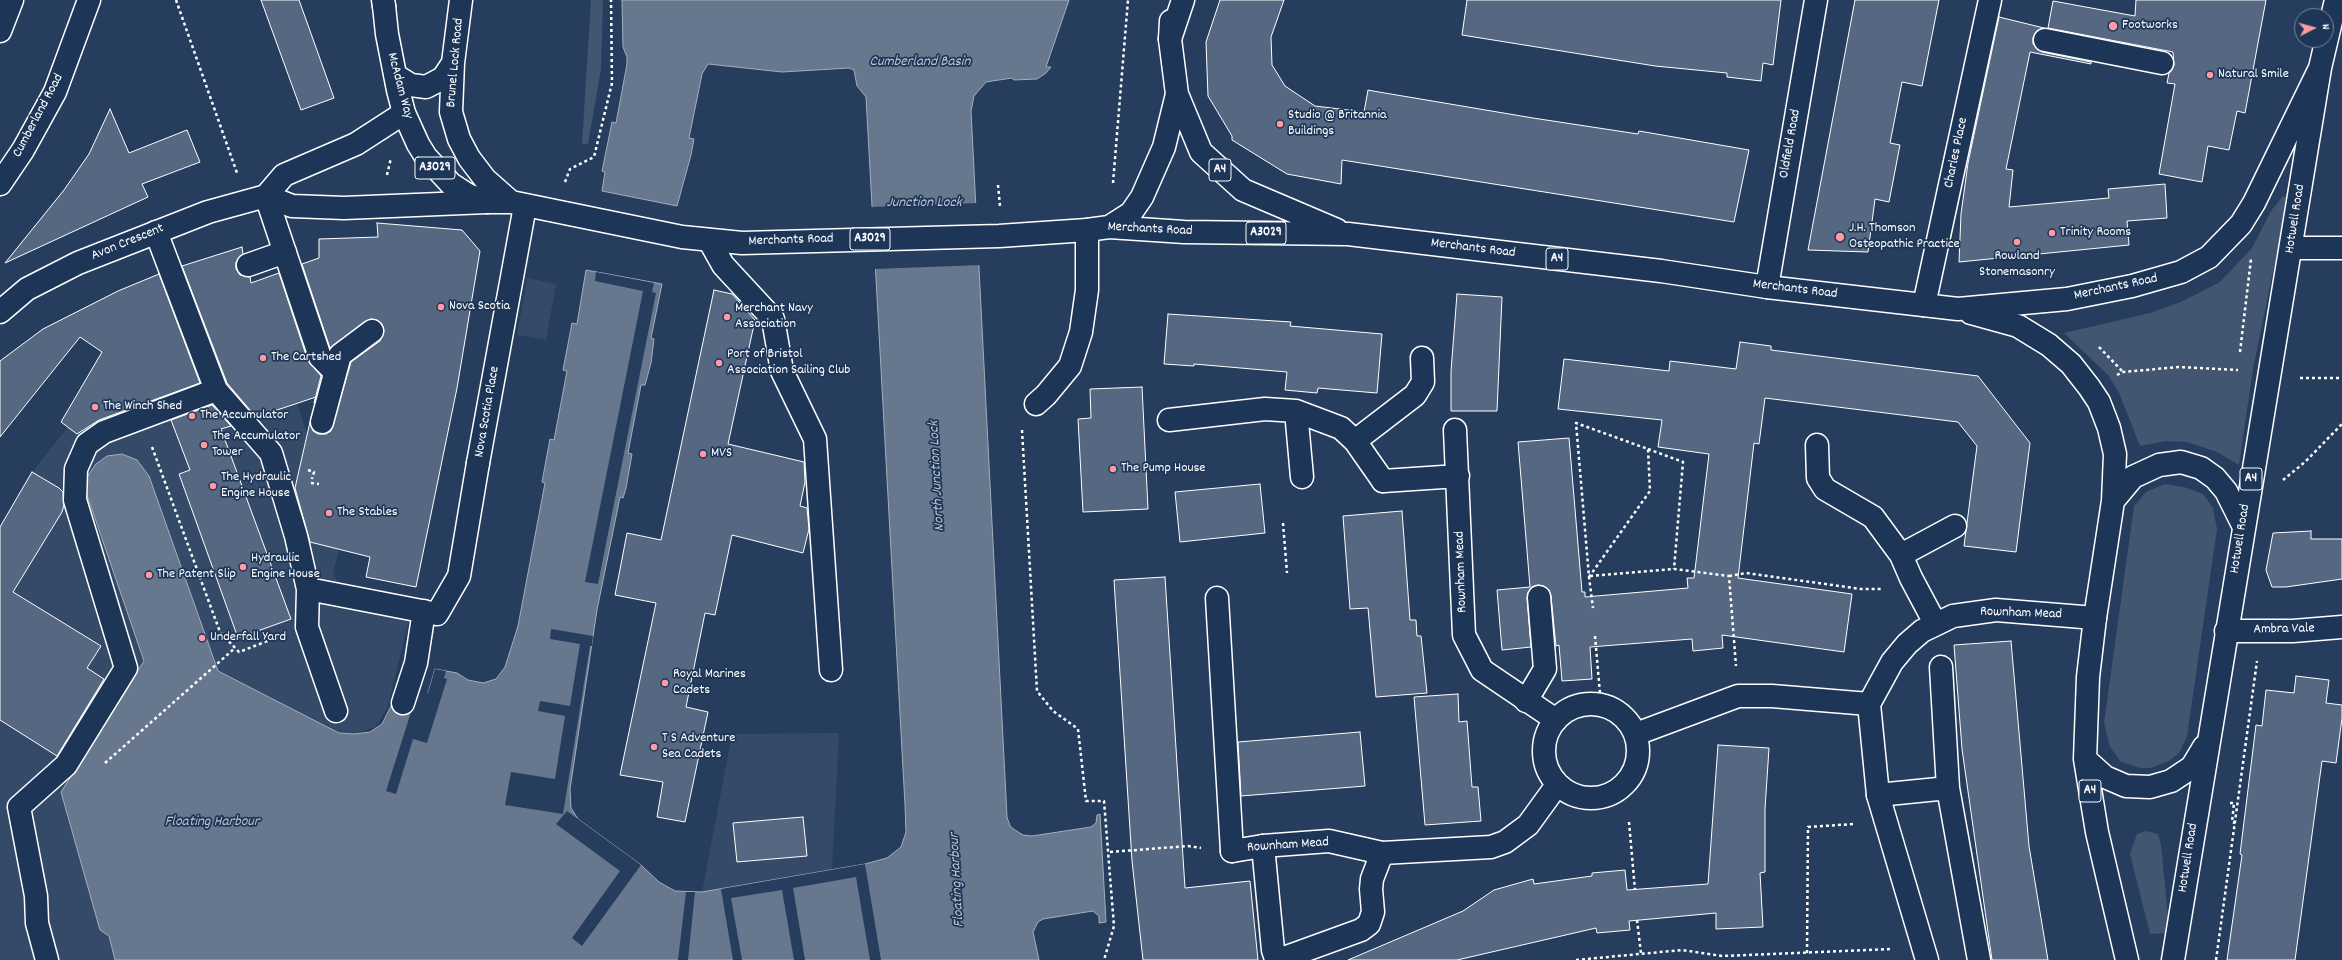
<!DOCTYPE html>
<style>
body{margin:0}
#map{position:relative;width:2342px;height:960px;overflow:hidden;background:#263d5e;font-family:Dekko,sans-serif}
canvas{display:block}
.north{position:absolute;left:2294px;top:8px;width:40px;height:40px;box-sizing:border-box;background:#1d3557;border:1px solid #77869a;border-radius:50%;rotate:84deg;font-size:11px;font-weight:700;line-height:16px;text-align:center;color:#fff}
.north::after{content:'';display:block;margin:auto;width:14px;height:18px;background:#ff9aa2;clip-path:polygon(50% 0,100% 100%,50% 72%,0 100%)}
</style>
<div id="map">
<canvas width="2342" height="960"></canvas>
<div class="north">N</div>
</div>
<script>
const c = document.querySelector('canvas').getContext('2d');
c.lineJoin = 'round';
function paint(path, color) { c.fillStyle = color; c.fill(path, 'evenodd'); }
const shape = rows => new Path2D(rows.map(r => 'M' + r).join(''));
function stroke(path, color, width, dash) { c.strokeStyle = color; c.lineWidth = width; c.lineCap = dash ? 'butt' : 'round'; c.setLineDash(dash || []); c.stroke(path); }
function drawText(font, color, halo, rows, align = 'center') {
  c.font = font + ' Dekko,sans-serif'; c.lineWidth = 3.5; c.setLineDash([]); c.textBaseline = 'middle'; c.strokeStyle = halo; c.fillStyle = color; for (const [text, x, y, turn = 0] of rows) {
    c.save(); c.translate(x, y); c.rotate((+turn || 0) * Math.PI / 180); c.textAlign = isNaN(turn) ? turn : align; if (halo) c.strokeText(text, 0, 0); c.fillText(text, 0, 0); c.restore();
  }
}
paint(shape([
 [527,278,556,284,546,340,517,335],
 [269,320,307,433,363,446,333,574,342,588,410,616,387,709,375,727,354,734,339,733,218,672,65,806,100,930,109,936,115,960,0,960,0,528,32,472,68,427,62,423,161,361,191,350,205,338],
 [839,733,832,870,702,892,732,734]
]), '#344a68');
paint(shape([
 [591,0,603,0,601,69,588,144,582,144],
 [2283,196,2288,198,2253,369,2239,465,2217,452,2187,442,2166,441,2140,446,2119,393,2108,375,2064,333,2150,313,2181,302,2220,282,2252,248,2271,211],
 [2165,484,2184,487,2203,494,2213,508,2217,529,2187,736,2179,753,2169,761,2151,768,2140,768,2121,762,2110,747,2104,723,2134,506,2146,492],
 [2146,831,2158,834,2161,845,2168,916,2167,933,2150,934,2130,854,2137,834]
]), '#425672');
const water = shape([
 [622,0,1069,0,1046,67,1051,67,1046,73,1037,79,1014,80,1012,78,986,82,974,96,971,111,1007,817,1010,826,1015,830,1023,835,1032,836,1091,827,1096,823,1097,815,1100,814,1106,922,1099,923,1099,916,1093,911,1043,919,1038,922,1033,932,1039,960,115,960,109,936,100,930,61,792,144,661,86,492,87,477,96,464,107,456,122,454,137,460,149,476,218,671,339,733,354,734,370,732,382,724,394,700,428,693,435,669,457,673,468,680,483,683,496,679,505,667,518,626,545,483,542,482,550,439,554,440,567,371,563,370,572,323,577,324,586,270,662,284,651,338,654,339,651,363,645,385,641,385,628,453,632,454,626,488,623,498,620,497,597,610,570,789,571,808,578,819,641,865,659,882,675,891,702,892,865,864,887,858,901,847,906,832,905,805,866,97,857,86,854,70,849,68,782,72,708,64,702,74,689,138,694,139,691,155,677,206,602,191,605,172,602,171,612,122,616,123,627,64,627,57,623,47,622,0]
]);
paint(water, '#67788e');
stroke(water, '#a4aebb', 1);
paint(shape([
 [978,203,981,265,874,269,870,207],
 [596,272,654,283,652,292,656,293,598,584,585,582,643,291,595,281],
 [551,629,593,636,592,646,590,646,563,814,505,805,511,772,555,779,565,716,538,711,540,701,570,706,580,644,550,639],
 [435,669,446,671,444,678,447,679,427,743,413,739,396,794,386,791,418,690,428,693],
 [567,811,641,865,582,946,572,938,620,871,556,824],
 [865,864,881,960,870,960,856,877,793,888,805,960,794,960,782,890,731,898,742,960,733,960,721,889],
 [686,892,695,892,688,960,678,960]
]), '#263d5e');
const building = shape([
 [261,0,299,0,334,98,301,110,261,0],
 [1220,0,1284,0,1271,37,1272,65,1285,86,1315,106,1364,112,1368,90,1373,91,1533,118,1638,134,1639,131,1749,150,1734,222,1342,160,1341,184,1287,174,1232,140,1232,136,1208,96,1206,42,1220,0],
 [1467,0,1781,0,1773,65,1763,63,1761,81,1727,77,1727,73,1655,66,1462,35,1467,0],
 [1855,0,1939,0,1922,86,1902,82,1890,143,1900,145,1889,202,1875,199,1868,252,1808,250,1855,0],
 [2136,0,2266,0,2245,113,2237,111,2229,150,2208,146,2202,182,2159,174,2175,84,2167,83,2169,73,2174,65,2173,52,2048,28,2053,1,2135,16,2136,0],
 [1999,17,2044,28,2036,32,2033,38,2033,44,2042,52,2091,62,2091,64,2030,52,2006,169,2013,170,2009,207,2109,198,2108,189,2165,184,2167,218,2127,221,2129,245,1959,262,1961,214,1968,163,1999,17],
 [110,109,129,153,187,130,200,162,142,184,148,197,5,263,64,190,89,154,110,109],
 [377,223,462,230,480,251,457,388,416,587,366,577,370,557,310,542,295,488,310,422,313,431,318,434,326,434,331,431,351,362,380,341,384,330,382,324,377,320,370,319,330,348,302,264,319,258,319,239,378,237,377,223],
 [242,247,243,254,236,262,236,269,240,275,250,277,251,283,279,273,308,361,321,376,314,403,316,397,256,417,227,383,182,266,242,247],
 [159,274,200,383,99,420,77,434,61,422,102,352,80,337,0,437,0,361,43,329,118,291,159,274],
 [714,290,732,294,755,320,728,444,804,462,805,482,800,506,807,508,809,529,803,553,732,535,715,615,705,613,686,707,708,712,685,822,657,817,663,782,620,775,656,603,615,595,627,533,661,540,714,290],
 [1457,294,1502,297,1497,411,1451,411,1451,371,1457,294],
 [1168,314,1291,322,1290,326,1382,334,1377,393,1318,388,1317,393,1285,390,1287,372,1194,364,1194,366,1164,364,1168,314],
 [1740,342,1771,346,1771,350,1978,376,2030,443,2016,552,1964,546,1977,446,1958,422,1765,398,1759,444,1754,443,1738,578,1852,594,1844,652,1722,635,1723,648,1693,651,1692,639,1590,647,1592,679,1562,681,1559,645,1556,646,1551,596,1549,590,1538,585,1532,587,1527,598,1531,647,1502,650,1497,590,1530,587,1518,442,1569,438,1582,592,1585,592,1585,597,1688,588,1687,578,1694,578,1709,454,1658,447,1662,420,1558,409,1564,359,1669,371,1670,361,1736,369,1740,342],
 [1142,387,1148,509,1083,512,1078,419,1091,418,1090,389,1142,387],
 [212,405,231,426,221,429,291,619,238,638,179,474,190,470,171,420,212,405],
 [32,472,59,488,63,492,64,505,62,512,13,592,101,646,87,668,104,679,57,756,0,720,0,527,32,472],
 [1260,484,1265,533,1180,542,1175,492,1260,484],
 [1402,511,1410,620,1416,620,1417,636,1421,636,1427,693,1376,697,1368,608,1350,609,1343,516,1402,511],
 [2311,531,2311,539,2342,539,2342,579,2286,587,2272,587,2266,570,2273,533,2311,531],
 [1165,577,1185,888,1250,881,1258,960,1143,960,1132,861,1114,580,1165,577],
 [2011,641,2029,846,2048,960,1992,960,1962,749,1954,645,2011,641],
 [2296,676,2329,680,2326,703,2342,705,2342,718,2336,763,2322,761,2295,960,2227,960,2242,855,2240,854,2256,725,2262,726,2266,690,2294,693,2296,676],
 [1458,694,1459,722,1467,721,1472,787,1478,787,1481,821,1425,825,1414,697,1458,694],
 [1360,732,1365,786,1241,796,1238,742,1360,732],
 [1718,745,1769,748,1765,809,1765,872,1760,873,1763,927,1716,929,1716,913,1629,921,1630,930,1597,933,1596,928,1457,960,1348,960,1463,911,1494,890,1533,879,1534,884,1592,876,1592,873,1625,870,1627,890,1708,884,1718,745],
 [803,817,807,856,737,862,733,823,803,817]
]);
paint(building, '#556781');
stroke(building, '#fff', 1);
const lane = shape([
 [0,31,12,0],
 [2045,40,2162,63],
 [266,196,320,357,335,372],
 [156,232,216,390,271,453,296,536,308,589,307,627,336,711],
 [709,240,723,265,773,319,782,371,815,439,831,670],
 [248,265,285,252],
 [1036,404,1046,395,1070,366,1081,332,1087,290,1087,230],
 [1296,411,1302,477],
 [1169,420,1265,409,1296,411,1341,428,1355,441,1383,481],
 [322,422,340,355,372,331],
 [1355,441,1415,395,1423,382,1422,358],
 [1817,445,1818,478,1825,489,1873,517,1901,555,1911,578,1935,623],
 [1901,555,1955,526],
 [308,589,437,614,459,576,478,463],
 [1217,598,1232,851],
 [1941,667,1948,788,1979,960],
 [1526,701,1545,669,1539,597],
 [403,703,416,663,424,611],
 [1878,795,1948,788],
 [1263,846,1273,950,1275,956,1281,959,1361,930,1369,924,1373,912,1371,889,1372,879,1382,853],
 [47,960,37,923,36,896,19,807,66,765,126,668,75,500,76,469,87,444,104,432,216,390]
]);
const street = shape([
 [266,196,292,206,344,208,487,202],
 [2291,248,2342,248],
 [1767,287,1816,0],
 [1924,305,1990,0],
 [0,312,27,289,78,263,208,212,266,196,284,175,356,144,404,113],
 [1455,430,1464,635,1482,670,1556,720],
 [478,463,525,206],
 [1383,481,1458,476],
 [2226,631,2293,631,2342,627],
 '1544 751a47 47 0 1 1 94 0a47 47 0 1 1-94 0Z',
 [1636,734,1738,696,1772,696,1869,704],
 [1232,851,1263,846,1329,841,1382,853,1491,847,1505,842,1528,825,1557,785],
 [1927,960,1878,795,1869,704,1892,662,1907,644,1922,631,1953,616,1996,610,2095,618]
]);
const secondary = shape([
 [0,184,23,150,55,92,89,0]
]);
const primary = shape([
 [461,0,453,63,451,112,459,139,469,158,485,179,511,202],
 [384,6,387,34,398,90,404,113,418,144,426,157,451,184,468,195,487,202,511,202,682,237,742,243,999,236,1087,230,1109,227,1184,232,1348,234,1661,271,1767,287,1958,309,2067,299,2132,286,2181,272,2209,257,2241,224,2254,203,2320,68],
 [1171,21,1170,39,1177,94,1201,152,1243,190,1337,230],
 [395,75,411,85,426,87,443,78,453,63],
 [1109,227,1131,213,1142,197,1164,147,1177,94],
 [1971,313,2018,326,2049,345,2071,364,2089,387,2099,402,2109,428,2115,454,2113,501,2095,618,2088,677,2085,759,2097,832,2127,960],
 [2113,501,2133,477,2159,465,2181,462,2201,468,2215,478,2226,491,2243,525],
 [2085,759,2105,777,2126,786,2150,787,2171,781,2192,767,2204,747],
 [2173,960,2320,68,2336,0]
]);
const highway = shape([
 [383,0,384,6],
 [1170,39,1183,0]
]);
stroke(lane, '#fff', 25);
stroke(street, '#fff', 25);
stroke(secondary, '#fff', 25);
stroke(primary, '#fff', 25);
stroke(highway, '#fff', 25);
stroke(shape([
 [176,0,237,173],
 [387,175,391,158],
 [565,182,570,169,594,157,612,83,611,0],
 [1113,183,1128,0],
 [998,185,1000,206],
 [2099,347,2123,372],
 [2240,352,2251,259],
 [2117,375,2123,372,2179,367,2238,370],
 [2300,378,2342,378],
 [1022,430,1037,691,1053,711,1078,729,1086,801,1104,801,1114,926,1104,960],
 [152,447,220,632,239,652,278,637],
 [1648,449,1683,462,1674,569],
 [308,470,314,472,312,479],
 [2283,480,2305,462,2342,424],
 [311,483,319,484],
 [1283,523,1287,573],
 [1590,576,1674,569,1729,576,1736,666],
 [1729,576,1746,573,1861,589,1883,589],
 [1589,577,1650,491,1648,449,1576,423,1589,577,1593,608],
 [1595,636,1601,705],
 [105,763,235,648],
 [2230,803,2234,803,2232,822,2235,823],
 [1629,822,1635,890],
 [1110,852,1188,846,1201,848],
 [1637,920,1641,953],
 [1807,953,1808,827,1854,824],
 [1576,960,1682,950,1722,956,1892,949],
 [2216,960,2257,661]
]), '#fff', 2.5, [3, 3]);
stroke(lane, '#1d3557', 22);
stroke(street, '#1d3557', 22);
stroke(secondary, '#1d3557', 22);
stroke(primary, '#1d3557', 22);
stroke(highway, '#1d3557', 22);
for (const [x, y, r, color] of [
 [2113,26,5,"#ff9aa2"],
 [2210,75,4,"#ff9aa2"],
 [1280,124,4,"#ff9aa2"],
 [2052,233,4,"#ff9aa2"],
 [1840,237,5,"#ff9aa2"],
 [2017,242,4,"#ff9aa2"],
 [441,307,4,"#ff9aa2"],
 [727,317,4,"#ff9aa2"],
 [263,358,4,"#ff9aa2"],
 [719,363,4,"#ff9aa2"],
 [95,407,4,"#ff9aa2"],
 [192,416,4,"#ff9aa2"],
 [204,445,4,"#ff9aa2"],
 [703,454,4,"#ff9aa2"],
 [1113,469,4,"#ff9aa2"],
 [213,486,4,"#ff9aa2"],
 [329,513,4,"#ff9aa2"],
 [243,567,4,"#ff9aa2"],
 [149,575,4,"#ff9aa2"],
 [202,638,4,"#ff9aa2"],
 [665,683,4,"#ff9aa2"],
 [654,747,4,"#ff9aa2"]
]) { const dot = new Path2D(); dot.arc(x, y, r, 0, 2 * Math.PI); c.fillStyle = color; c.fill(dot); stroke(dot, '#1d3557', 1.5); }
for (const [x, y, w] of [
 [435,168,40],
 [1220,170,22],
 [1266,233,40],
 [870,239,40],
 [1557,259,22],
 [2251,479,22],
 [2090,791,22]
]) { const box = new Path2D(); box.roundRect(x - w / 2, y - 11, w, 22, 3); c.fillStyle = '#1d3557'; c.fill(box); stroke(box, '#fff', 1); }
drawText('bold 13px', '#fff', null, [
 ["A3029",435,168],
 ["A4",1220,170],
 ["A3029",1266,233],
 ["A3029",870,239],
 ["A4",1557,259],
 ["A4",2251,479],
 ["A4",2090,791]
]);
drawText('14px', '#fff', '#1d3557', [
 ["Footworks",2122,26],
 ["Natural Smile",2218,75],
 ["Studio @ Britannia",1288,116],
 ["Buildings",1288,132],
 ["J.H. Thomson",1849,229],
 ["Osteopathic Practice",1849,245],
 ["Trinity Rooms",2060,233],
 ["Rowland",2017,257,"center"],
 ["Stonemasonry",2017,273,"center"],
 ["Nova Scotia",449,307],
 ["Merchant Navy",735,309],
 ["Association",735,325],
 ["Port of Bristol",727,355],
 ["Association Sailing Club",727,371],
 ["The Cartshed",271,358],
 ["The Winch Shed",103,407],
 ["The Accumulator",200,416],
 ["The Accumulator",212,437],
 ["Tower",212,453],
 ["MVS",711,454],
 ["The Pump House",1121,469],
 ["The Hydraulic",221,478],
 ["Engine House",221,494],
 ["The Stables",337,513],
 ["Hydraulic",251,559],
 ["Engine House",251,575],
 ["The Patent Slip",157,575],
 ["Underfall Yard",210,638],
 ["Royal Marines",673,675],
 ["Cadets",673,691],
 ["T S Adventure",662,739],
 ["Sea Cadets",662,755]
], 'left');
drawText('14px', '#fff', '#1d3557', [
 ["Brunel Lock Road",456,63,-85],
 ["McAdam Way",399,86,75],
 ["Cumberland Road",39,116,-62],
 ["Oldfield Road",1791,144,-80],
 ["Charles Place",1957,153,-78],
 ["Hotwell Road",2296,219,-81],
 ["Merchants Road",1150,230,3],
 ["Merchants Road",791,241,-2],
 ["Avon Crescent",128,243,-22],
 ["Merchants Road",1473,249,7],
 ["Merchants Road",2116,288,-12],
 ["Merchants Road",1795,290,7],
 ["Nova Scotia Place",488,412,-80],
 ["Hotwell Road",2241,539,-81],
 ["Rownham Mead",1462,572,-92],
 ["Rownham Mead",2021,614,2],
 ["Ambra Vale",2284,630,-1],
 ["Rownham Mead",1288,846,-4],
 ["Hotwell Road",2189,858,-81]
]);
drawText('italic 15px', '#bbc2cc', '#1d3557', [
 ["Cumberland Basin",920,63],
 ["Junction Lock",924,204],
 ["North Junction Lock",938,476,-93],
 ["Floating Harbour",212,823],
 ["Floating Harbour",958,880,-93]
]);
</script>
